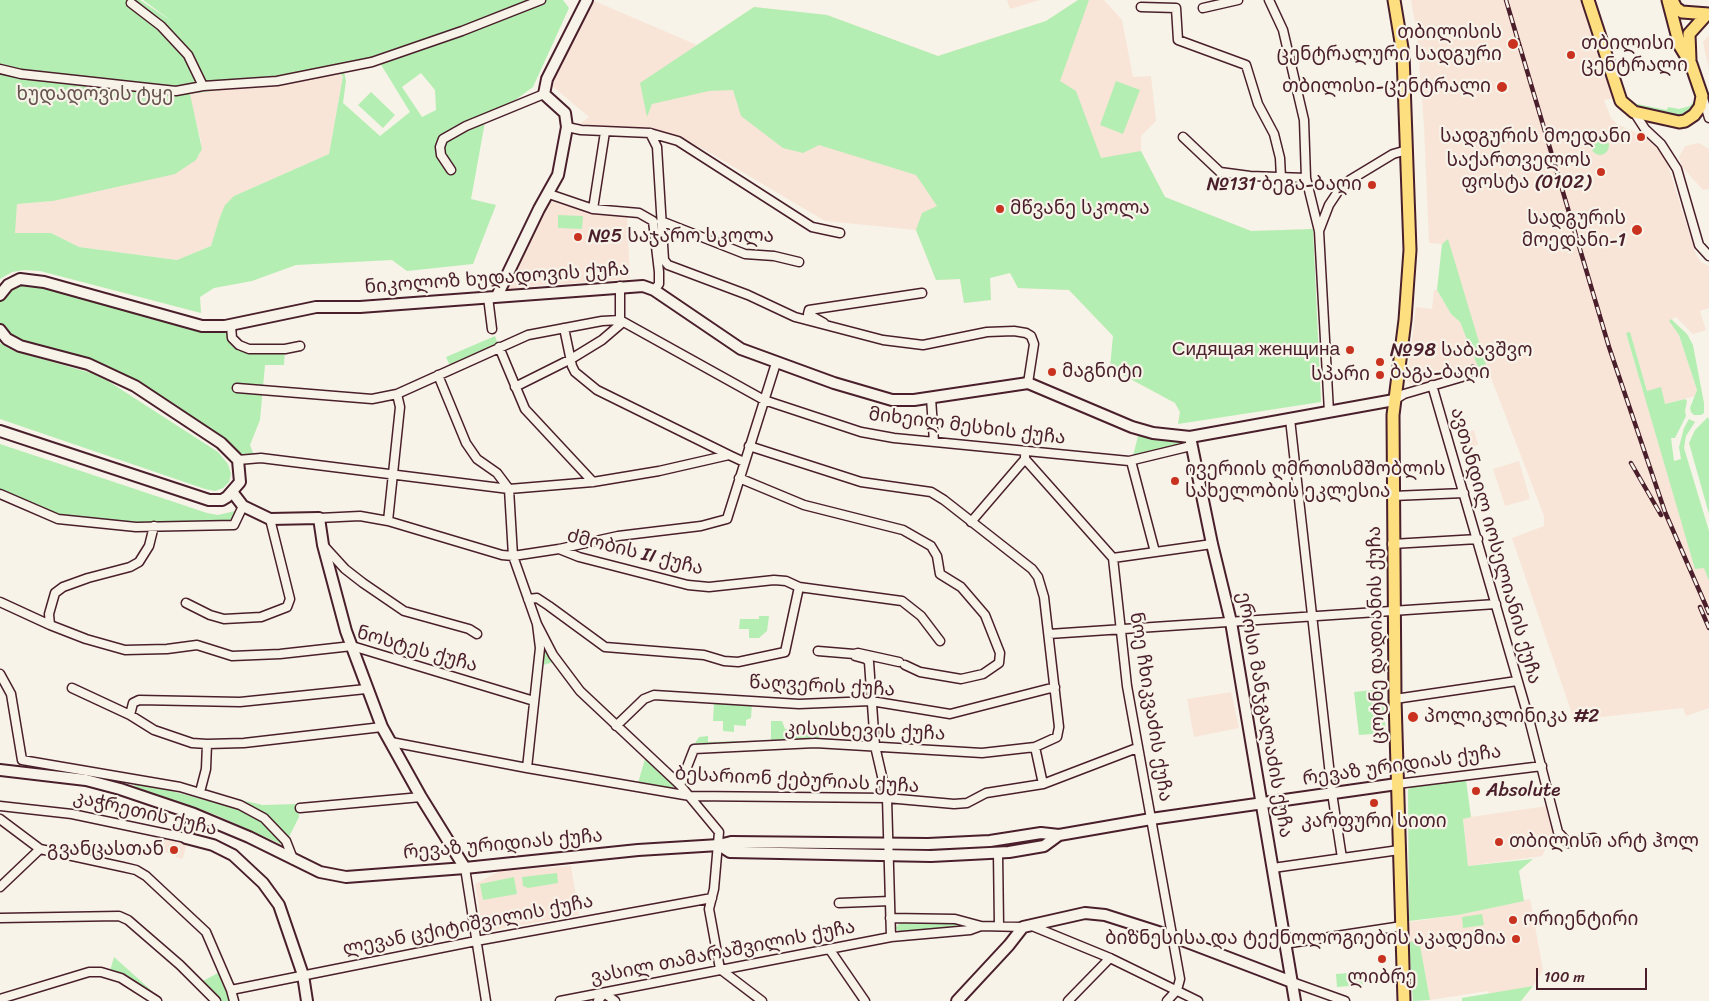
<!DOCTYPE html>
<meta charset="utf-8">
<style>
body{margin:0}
#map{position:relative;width:1709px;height:1001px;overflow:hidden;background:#f7f3e8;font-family:Sriracha,sans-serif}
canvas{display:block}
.scale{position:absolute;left:1536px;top:968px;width:111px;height:22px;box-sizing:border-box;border:2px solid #4a1f2b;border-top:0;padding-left:6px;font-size:15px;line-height:18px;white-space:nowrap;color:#4a1f2b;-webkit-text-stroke:4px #f7f3e8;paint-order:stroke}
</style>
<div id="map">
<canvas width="1709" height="1001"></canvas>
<div class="scale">100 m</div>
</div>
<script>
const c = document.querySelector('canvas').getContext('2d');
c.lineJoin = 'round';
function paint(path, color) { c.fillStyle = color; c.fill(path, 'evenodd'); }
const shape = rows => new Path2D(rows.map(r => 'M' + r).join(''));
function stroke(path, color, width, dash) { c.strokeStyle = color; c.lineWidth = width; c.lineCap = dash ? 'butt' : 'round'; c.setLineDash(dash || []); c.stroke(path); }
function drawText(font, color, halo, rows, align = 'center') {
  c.font = font + ' Sriracha,"Noto Sans Georgian",sans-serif'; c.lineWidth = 4.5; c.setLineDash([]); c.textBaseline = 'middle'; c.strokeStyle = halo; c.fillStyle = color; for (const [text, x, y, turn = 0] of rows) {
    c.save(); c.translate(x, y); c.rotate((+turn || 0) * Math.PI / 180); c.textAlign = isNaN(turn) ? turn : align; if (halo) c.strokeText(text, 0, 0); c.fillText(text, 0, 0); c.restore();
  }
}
paint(shape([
 [592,0,697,45,754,7,827,15,938,56,1046,21,1078,0,1104,0,1122,20,1133,77,1151,76,1156,121,1141,136,1141,151,1165,197,1251,231,1313,229,1178,424,1180,412,1175,403,1110,368,1113,336,1069,290,1018,288,1011,272,990,278,991,300,964,303,960,279,936,280,916,230,825,221,705,150,674,135,653,129,580,124,589,117,551,85],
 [1007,0,1040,0,1010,9],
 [1411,0,1585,0,1615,98,1604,100,1611,118,1617,124,1649,138,1657,144,1665,156,1696,254,1701,262,1709,266,1709,308,1700,311,1706,330,1693,334,1676,317,1669,321,1679,335,1697,390,1696,396,1665,404,1647,391,1630,333,1626,333,1696,569,1704,567,1709,581,1709,708,1686,716,1683,708,1574,720,1512,538,1544,526,1544,516,1488,370,1474,373,1472,369,1415,386,1407,381,1416,307,1432,309,1434,290,1437,290,1451,314,1460,322,1477,364,1448,240,1442,244,1429,243,1424,127,1417,34],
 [1709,35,1709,70,1703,42],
 [340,74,343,76,329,154,234,196,211,246,177,260,79,247,51,233,14,233,17,204,53,201,200,155,201,141,189,94],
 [1699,143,1709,149,1709,189,1703,190,1682,167,1679,157,1685,146],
 [549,197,627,213,630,279,533,286,532,289,507,289,532,227],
 [1474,430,1478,445,1460,449,1457,435],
 [1519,461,1530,499,1505,506,1493,469],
 [1231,692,1239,728,1194,737,1187,699],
 [1547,806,1553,835,1542,856,1468,866,1463,818],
 [159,837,187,843,183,858,181,859,156,848],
 [571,866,579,915,483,932,475,884,500,871],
 [1530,899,1543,970,1533,986,1489,994,1488,991,1430,1000,1419,941,1409,942,1409,922,1458,915]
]), '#f8e5d8');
paint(shape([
 [0,0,140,0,173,22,143,0,563,0,569,8,533,87,485,122,471,199,496,205,473,264,407,271,392,260,296,265,252,281,214,288,200,297,201,313,40,271,24,270,12,272,0,279],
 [380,63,410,112,380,136,343,103,346,81,344,71],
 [421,73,435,90,436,110,422,117,402,87],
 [340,74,343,76,329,154,234,196,225,205,220,217,211,246,177,260,79,247,51,233,15,233,17,204,53,201,162,177,175,174,196,160,202,149,190,94],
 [1078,0,1089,0,1060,81,1076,91,1101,158,1141,151,1165,197,1251,231,1313,229,1321,402,1178,424,1180,412,1175,403,1110,368,1113,336,1069,290,1018,288,1010,273,990,278,991,300,964,303,960,279,936,280,916,230,922,213,937,206,916,175,819,145,803,153,783,148,741,116,733,90,709,91,652,104,647,117,640,83,754,7,827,15,938,56,1046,21],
 [1116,81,1140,90,1123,134,1100,125],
 [371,92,395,115,383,128,358,105],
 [1696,98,1693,108,1678,117,1632,107,1627,102,1667,110,1668,107,1679,109,1690,106],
 '1591 146a9 9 0 1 1 18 0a9 9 0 1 1-18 0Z',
 [558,215,583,216,582,229,558,228],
 [1448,239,1486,365,1478,367,1460,322,1451,314,1437,290,1442,244],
 [20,279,202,326,225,326,239,345,285,349,284,365,265,365,260,420,250,445,254,455,240,460,136,385,38,352,0,330,0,295],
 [1671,319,1687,334,1693,345,1704,403,1704,413,1701,415,1694,415,1691,412,1690,408,1697,390,1679,335,1669,321],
 [1630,332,1647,391,1661,387,1665,404,1685,399,1687,401,1685,411,1686,416,1675,438,1671,438,1674,461,1681,459,1679,447,1684,428,1689,419,1695,422,1686,436,1684,448,1709,531,1709,581,1704,568,1695,569,1626,333],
 [495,336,499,347,452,370,446,357],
 [0,343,14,351,91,373,108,381,218,452,228,464,231,474,229,482,223,488,215,491,205,489,0,419],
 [1708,417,1709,420,1709,514,1689,443,1695,430],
 [1139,432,1181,438,1182,446,1133,456],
 [0,444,207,513,218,515,235,511,236,517,221,524,102,521,61,516,0,492],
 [759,616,769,616,767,631,759,638,749,638,749,629,739,629,740,619,759,619],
 [542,637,554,662,543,665,544,652],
 [1382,689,1386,733,1359,735,1354,692],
 [714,703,752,703,751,718,746,720,746,726,734,725,734,732,723,731,723,721,713,721],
 [771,721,782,721,785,729,818,725,819,738,771,740],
 [708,736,708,742,739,741,746,744,689,752,699,737],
 [645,759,675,786,672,789,638,783],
 [1466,780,1471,817,1463,819,1468,866,1533,859,1519,871,1524,901,1458,915,1409,921,1408,790,1410,787],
 [140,783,241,809,262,820,285,846,216,815,133,786],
 [232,798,263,805,298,804,299,817,288,839,266,816],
 [1040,836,1042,844,992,850,891,852,891,846],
 [557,873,558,883,528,888,523,886,522,877],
 [514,877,517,894,483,900,480,884],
 [1482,914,1484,925,1463,928,1462,917],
 [900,923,969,924,970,927,900,932,895,928],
 [1419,940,1430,1000,1413,1001,1409,942],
 [114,957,163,1001,110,971],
 [1361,972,1363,985,1337,987,1336,974],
 [218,973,228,996,229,1001,220,1001,201,982],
 [1533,986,1521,1001,1462,1001,1462,998]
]), '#b5eeb2');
const street = shape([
 [1269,0,1283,30,1304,120,1306,178,1319,231,1329,412],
 [131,3,161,26,188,55,203,86],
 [1141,7,1176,8,1178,40,1246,65,1258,104,1274,134,1280,158,1281,178],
 [1203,8,1238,0],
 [0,69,21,74,176,91,203,86,277,81,372,62,462,31,541,0],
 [1703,98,1709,118],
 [1634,112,1645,129,1661,144,1677,169,1699,245,1709,256],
 [567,127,581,130,650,133,678,141,812,227,840,233],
 [650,133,657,147,664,260,668,265,748,295,795,317,883,340,923,345,987,332,1014,331,1026,333,1031,336,1034,344,1028,383],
 [1183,137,1220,172,1250,176,1306,178],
 [451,170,441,155,440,147,443,139,466,126,544,94],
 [549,194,593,209,639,213,653,221,659,272,659,284,654,290],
 [593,209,605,132],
 [661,221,745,254,774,256,799,262],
 [1319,231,1329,205,1339,190,1350,180,1393,154,1407,150],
 [620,286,620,320],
 [488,297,492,329],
 [824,323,808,314,809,310,922,293],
 [231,326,232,338,239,345,249,349,285,349,300,346],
 [564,328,572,366,575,372,597,390,729,455],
 [499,347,525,409,593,482],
 [438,375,466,443,477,459,497,473,509,489,513,556,537,624,540,648,527,768],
 [1432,385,1528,716],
 [515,387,571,359,602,340,623,322],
 [237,388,372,399,397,394,528,335,602,321,620,320,764,400,861,432,894,438,1129,461,1191,446],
 [931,398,934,442],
 [1394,400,1404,394,1462,377,1473,370],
 [1290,419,1332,793,1342,858],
 [1025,459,1113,558,1127,686,1180,979,1177,990,1167,1001],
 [238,460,261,458,509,489,593,482,659,471,729,455,744,462],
 [1131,461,1155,552],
 [739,478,804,505,903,530,931,546,937,556,940,574,961,587,985,615,1000,653,999,663,983,674,961,679,920,672,905,665],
 [0,494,58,519,136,527,234,525,243,506],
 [1393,496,1464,493],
 [319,518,360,516,388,521,502,555,513,556,559,549,618,536,701,526,727,519,776,363],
 [388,521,400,407,397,394],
 [971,522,1025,459,1025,456],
 [1392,544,1478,539],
 [324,546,345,569,363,583,404,611,469,629,477,634],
 [559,549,579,557,688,585,709,587,774,580,786,581,799,587,902,601,921,616,940,641],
 [1113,558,1212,544],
 [528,599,537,598,549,606,605,647,704,655,724,661,738,662,785,652,799,587],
 [0,602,50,625,86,639,125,650,167,649,197,645,232,656,280,654,352,646,534,701],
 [186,603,210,615,224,619,261,617,287,607,290,599,270,519],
 [537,624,553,655,580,691,680,785,719,832,714,889,709,909,720,969,762,1001],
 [50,625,49,614,55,593,63,587,88,578,130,567,139,562,149,546,154,526],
 [1049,634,1496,604],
 [818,651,854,654],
 [0,674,11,694,22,760,180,787,240,805,264,818,286,841,293,859],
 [72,688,130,715,154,730,192,743,207,744,244,743,382,727],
 [1395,699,1517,681],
 [130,715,133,703,139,700,240,702,366,689],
 [1529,719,1558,832,1568,843,1594,838],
 [616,726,644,699,654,695,799,704,871,701,950,714,1055,687],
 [391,742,527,768,690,796,887,798,954,804,967,803,986,793,1043,784,1137,748],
 [1035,747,1043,784],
 [1397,784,1542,766],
 [680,785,694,749,815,743,982,753,1035,747,1057,737,1059,727,1044,597,1038,577,1032,569,944,500,931,492,861,482,749,446],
 [200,792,206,769,207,744],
 [0,806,72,814,186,838],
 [300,808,421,797],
 [0,819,40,849,123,867,136,870,146,876,206,932,231,990,234,1001],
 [998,853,999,926],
 [465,868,486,1001],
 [1273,868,1399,850],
 [0,887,40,849],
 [839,903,890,901],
 [0,918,119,916,128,920,180,965,216,1001],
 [890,918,955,919,981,926],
 [1032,926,1110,958,1198,1001],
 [891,937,887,798,875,746,869,662,866,659,855,656,854,654,858,653,899,662],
 [1284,944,1402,926],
 [830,950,865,1001],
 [1292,982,1345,1001],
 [231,990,476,941,712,898],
 [0,999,89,972,101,972,121,978,157,1001],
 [560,1001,891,937,970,930,981,926,1023,927],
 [598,1001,604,993,615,1001],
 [1068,1001,1110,958]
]);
const secondary = shape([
 [0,295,8,285,20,279,44,282,202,326,225,326,316,307,360,307,643,286,654,290,741,349,834,383,892,400,914,400,1028,383,1132,427,1153,433,1190,437,1394,400],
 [497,296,539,209,558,175,567,127,565,113,544,94,547,79,587,0],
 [0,330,7,339,20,346,88,364,135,386,221,443,238,460,240,482,227,497,222,500,209,500,0,431],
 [1190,437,1212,544,1231,622,1295,1001],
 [233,493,243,506,270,519,319,518,323,545,346,631,382,727,421,797,465,868],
 [0,770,86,780,120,789,194,814,249,837,320,872,346,877,465,868,638,850,719,845,731,842,928,844,990,841,1041,833,1059,835,1151,819,1397,784],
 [194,814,186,838,213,845,233,855,263,883,279,905,303,975,307,1001],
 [719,845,730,852,931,856,1009,852,1044,846,1059,835],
 [957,1001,1009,945,1023,927,1085,913,1105,915,1174,937,1292,982]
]);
const primary = shape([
 [1394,0,1403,54,1410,250,1405,320,1393,415,1395,699,1404,1001],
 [1588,0,1621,101,1634,112,1679,122,1685,121,1694,115,1700,107,1702,96,1691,64,1680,46,1668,0],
 [1672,0,1676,8,1682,12,1709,14],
 [1690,60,1689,34,1707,14]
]);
stroke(street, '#4a1f2b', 11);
stroke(secondary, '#4a1f2b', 14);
stroke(primary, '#4a1f2b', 15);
stroke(street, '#f7f3e8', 8);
stroke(secondary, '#f7f3e8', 10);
stroke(primary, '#fddf80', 11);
const rail = shape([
 [1506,0,1609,347,1665,512,1709,613],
 [1631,463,1661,515],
 [1700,607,1709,628]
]);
stroke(rail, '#4a1f2b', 4.5);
stroke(rail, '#f7f3e8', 2.5, [8]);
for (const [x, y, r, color] of [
 [1513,44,6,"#c8321e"],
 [1571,55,5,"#c8321e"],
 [1502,87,6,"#c8321e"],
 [1641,137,5,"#c8321e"],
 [1601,172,5,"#c8321e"],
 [1372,185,5,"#c8321e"],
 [1000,209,5,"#c8321e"],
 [1637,230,6,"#c8321e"],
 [578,237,5,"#c8321e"],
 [1350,350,5,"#c8321e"],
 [1380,362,5,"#c8321e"],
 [1052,372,5,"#c8321e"],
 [1380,375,5,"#c8321e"],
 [1175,481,5,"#c8321e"],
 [1413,717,6,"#c8321e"],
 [1476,791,5,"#c8321e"],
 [1374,803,5,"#c8321e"],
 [1499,842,5,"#c8321e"],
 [174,850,5,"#c8321e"],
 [1513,920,5,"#c8321e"],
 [1516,939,5,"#c8321e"],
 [1382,959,5,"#c8321e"]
]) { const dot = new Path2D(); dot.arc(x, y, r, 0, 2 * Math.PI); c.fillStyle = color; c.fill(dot); stroke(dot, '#f7f3e8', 2); }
drawText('19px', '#4a1f2b', '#f7f3e8', [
 ["თბილისის",1502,33],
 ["ცენტრალური სადგური",1502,55],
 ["თბილისი",1581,44,"left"],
 ["ცენტრალი",1581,66,"left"],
 ["თბილისი-ცენტრალი",1491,87],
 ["სადგურის მოედანი",1631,137],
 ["საქართველოს",1591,161],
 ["ფოსტა (0102)",1591,183],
 ["№131 ბეგა-ბაღი",1362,185],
 ["მწვანე სკოლა",1010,209,"left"],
 ["სადგურის",1626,219],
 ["მოედანი-1",1626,241],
 ["№5 საჯარო სკოლა",588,237,"left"],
 ["Сидящая женщина",1340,350],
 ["№98 საბავშვო",1390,351,"left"],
 ["ბაგა-ბაღი",1390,373,"left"],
 ["მაგნიტი",1062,372,"left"],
 ["სპარი",1370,375],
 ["ივერიის ღმრთისმშობლის",1185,470,"left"],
 ["სახელობის ეკლესია",1185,492,"left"],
 ["პოლიკლინიკა #2",1424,717,"left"],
 ["Absolute",1486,791,"left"],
 ["კარფური სითი",1374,822,"center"],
 ["თბილისი არტ ჰოლ",1509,842,"left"],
 ["გვანცასთან",164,850],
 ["ორიენტირი",1523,920,"left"],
 ["ბიზნესისა და ტექნოლოგიების აკადემია",1506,939],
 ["ლიბრე",1382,978,"center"]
], 'right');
drawText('19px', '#65534d', '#f7f3e8', [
 ["ხუდადოვის ტყე",95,95]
]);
drawText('19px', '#4a1f2b', '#f7f3e8', [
 ["ნიკოლოზ ხუდადოვის ქუჩა",497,279,-4],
 ["მიხეილ მესხის ქუჩა",967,427,7],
 ["ავთანდილ იოსელიანის ქუჩა",1495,546,74],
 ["ძმობის II ქუჩა",635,553,14],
 ["ცოტნე დადიანის ქუჩა",1377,635,-91],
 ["ნოსტეს ქუჩა",417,650,16],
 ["წაღვერის ქუჩა",822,687,3],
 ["ნოე ჩხიკვაძის ქუჩა",1150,707,81],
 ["ეროსი მანჯგალაძის ქუჩა",1264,715,80],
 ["კისისხევის ქუჩა",865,732,2],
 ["რევაზ ურიდიას ქუჩა",1402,766,-8],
 ["ბესარიონ ქებურიას ქუჩა",797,781,3],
 ["კაჭრეთის ქუჩა",145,814,13],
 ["რევაზ ურიდიას ქუჩა",503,845,-5],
 ["ლევან ცქიტიშვილის ქუჩა",468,926,-11],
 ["ვასილ თამარაშვილის ქუჩა",723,953,-11]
]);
</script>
